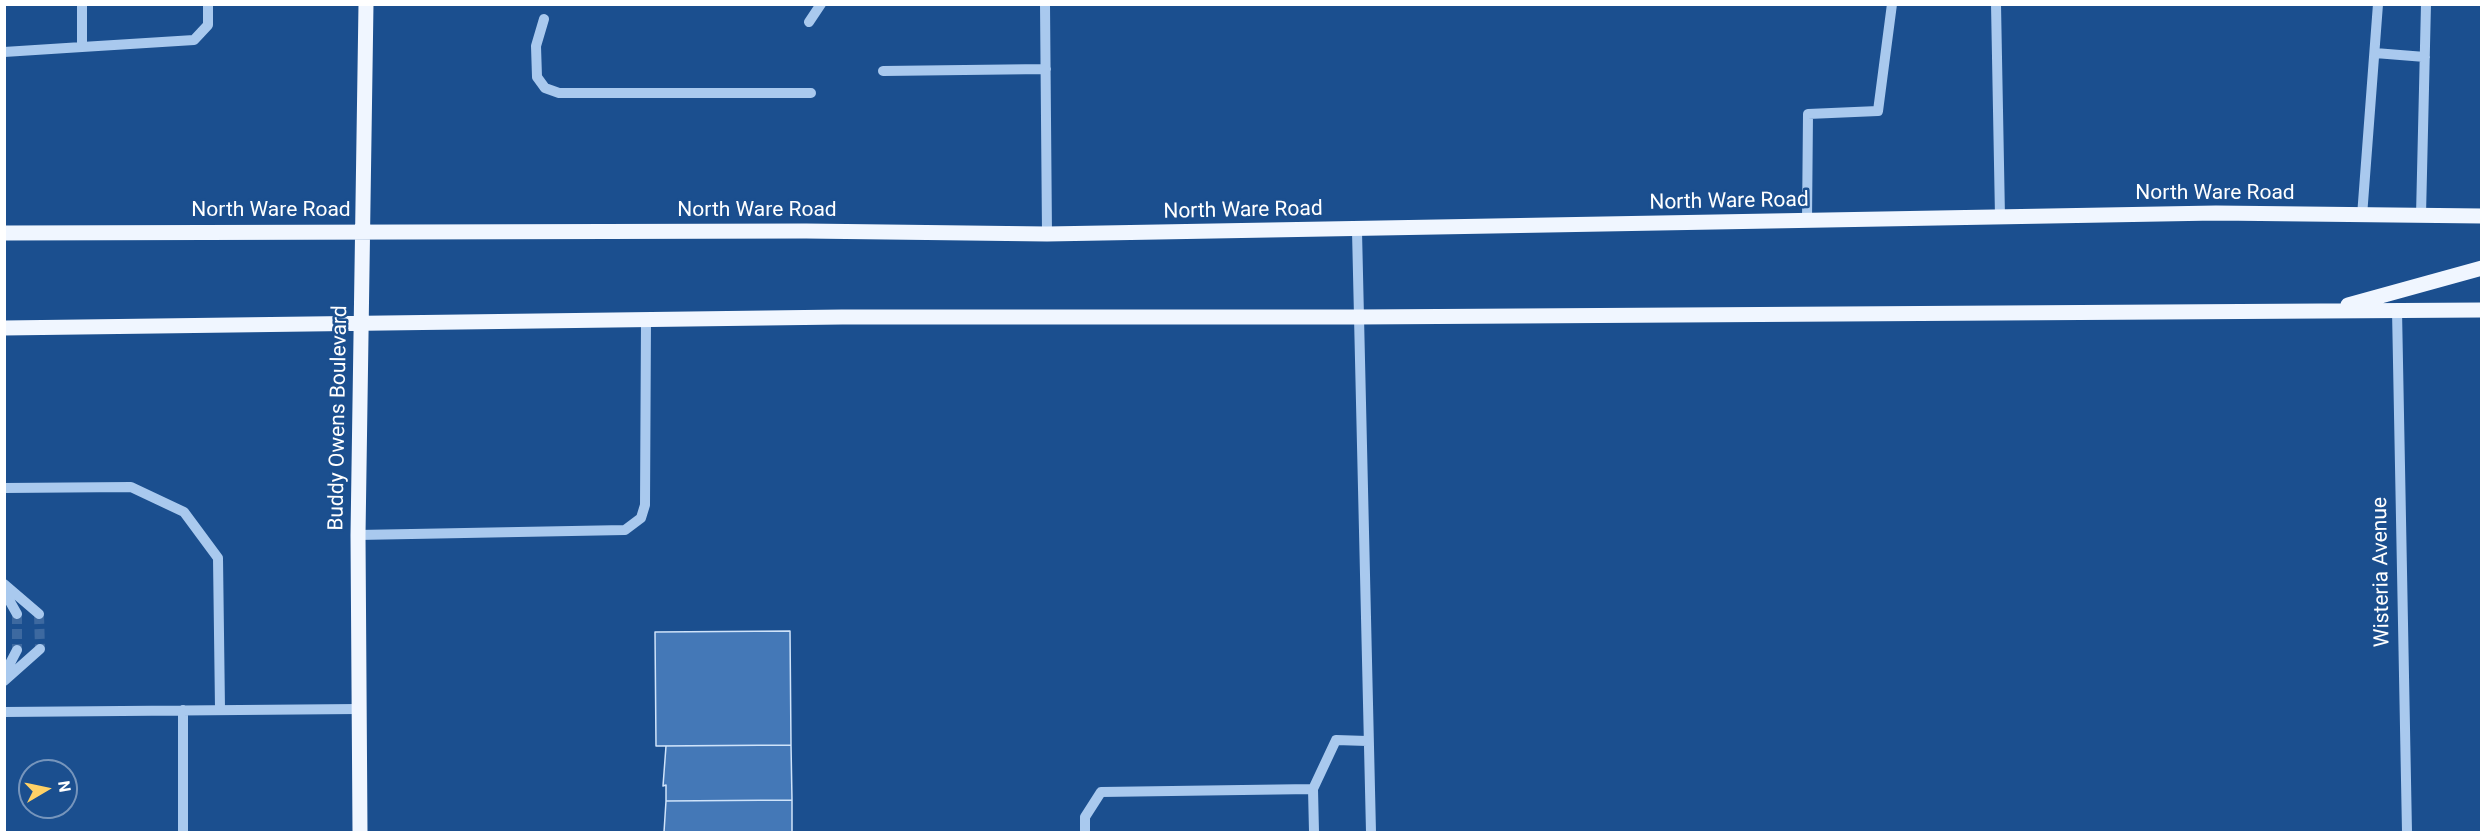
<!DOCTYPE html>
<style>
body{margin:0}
#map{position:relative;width:2486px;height:837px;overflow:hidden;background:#1b4f8f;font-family:Roboto,sans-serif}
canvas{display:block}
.frame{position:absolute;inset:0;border:6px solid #fff;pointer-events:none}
.north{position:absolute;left:18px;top:759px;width:60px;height:60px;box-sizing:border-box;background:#1b4f8f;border:2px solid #7695bc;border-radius:50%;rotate:81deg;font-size:16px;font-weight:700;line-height:24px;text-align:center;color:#fff}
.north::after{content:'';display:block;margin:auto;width:21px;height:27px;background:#ffd166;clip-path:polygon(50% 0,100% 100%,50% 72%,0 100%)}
</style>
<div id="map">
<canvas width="2486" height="837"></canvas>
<div class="frame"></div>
<div class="north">N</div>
</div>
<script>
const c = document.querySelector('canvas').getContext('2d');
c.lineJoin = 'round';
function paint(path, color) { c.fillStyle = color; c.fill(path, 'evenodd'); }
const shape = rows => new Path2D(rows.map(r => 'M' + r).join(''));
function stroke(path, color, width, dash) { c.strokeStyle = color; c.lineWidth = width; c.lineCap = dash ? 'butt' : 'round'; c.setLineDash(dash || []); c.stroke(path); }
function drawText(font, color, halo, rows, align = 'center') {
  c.font = font + ' Roboto,sans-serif'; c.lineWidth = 5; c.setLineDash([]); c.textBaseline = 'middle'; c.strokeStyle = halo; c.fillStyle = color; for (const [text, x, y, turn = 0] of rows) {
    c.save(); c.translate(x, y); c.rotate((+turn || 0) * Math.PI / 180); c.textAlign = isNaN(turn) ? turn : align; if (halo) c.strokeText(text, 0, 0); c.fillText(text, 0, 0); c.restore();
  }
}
const building = shape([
 [790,631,791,745,656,746,655,632,790,631],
 [791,745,792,800,666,801,666,785,663,786,666,746,791,745],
 [792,800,792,832,664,832,666,801,792,800]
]);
paint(building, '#4478b7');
stroke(building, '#cfe3fa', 1.5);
stroke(shape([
 [17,614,17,650],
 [39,614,40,649]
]), '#3d69a0', 10, [10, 5]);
stroke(shape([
 [1045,4,1047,234],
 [1996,4,2000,217],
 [544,19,536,46,537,77,545,88,559,93,811,93],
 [809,22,821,4],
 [82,47,194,40,208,25,208,4],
 [4,52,82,47,82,4],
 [2375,53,2425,57],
 [883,71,1046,69],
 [2421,215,2426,4],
 [2362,216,2378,4],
 [1807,221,1808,114,1878,111,1892,4],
 [1357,231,1371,832],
 [2397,310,2407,832],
 [4,488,131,487,184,512,218,558,220,709],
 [358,535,625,530,641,518,645,505,646,320],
 [4,584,39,614],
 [4,591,17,614],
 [4,675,17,650],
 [4,681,40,649],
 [183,710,183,832],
 [4,712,358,709],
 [1085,832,1085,817,1101,792,1313,789],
 [1314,832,1313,789,1336,740,1367,741]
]), '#a9c9ee', 10);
stroke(shape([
 [4,233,806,231,1047,234,2216,213,2482,216],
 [2348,305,2482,268],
 [4,328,842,317,1358,317,2482,310],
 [360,832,358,535,366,4]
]), '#f0f6ff', 15);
drawText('21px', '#fff', '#1b4f8f', [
 ["North Ware Road",2215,194],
 ["North Ware Road",1729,202,-1],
 ["North Ware Road",271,211],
 ["North Ware Road",757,211],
 ["North Ware Road",1243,211,-1],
 ["Buddy Owens Boulevard",339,418,-89],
 ["Wisteria Avenue",2382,572,-91]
]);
</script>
